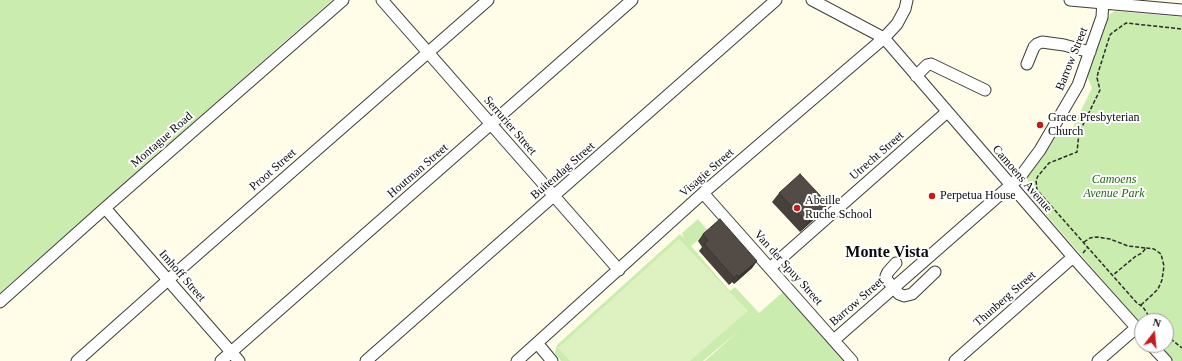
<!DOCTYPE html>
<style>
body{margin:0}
#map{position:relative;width:1182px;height:361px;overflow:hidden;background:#fffce7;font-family:"Times New Roman",serif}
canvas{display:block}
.north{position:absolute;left:1134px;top:313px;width:40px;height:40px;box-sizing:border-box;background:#fff;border:1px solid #9d9d9d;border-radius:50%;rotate:16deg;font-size:11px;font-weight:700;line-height:16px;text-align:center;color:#0a0a0a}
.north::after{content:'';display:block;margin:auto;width:14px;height:18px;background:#c41c19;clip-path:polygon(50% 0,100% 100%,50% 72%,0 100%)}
</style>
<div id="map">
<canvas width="1182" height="361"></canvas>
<div class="north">N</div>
</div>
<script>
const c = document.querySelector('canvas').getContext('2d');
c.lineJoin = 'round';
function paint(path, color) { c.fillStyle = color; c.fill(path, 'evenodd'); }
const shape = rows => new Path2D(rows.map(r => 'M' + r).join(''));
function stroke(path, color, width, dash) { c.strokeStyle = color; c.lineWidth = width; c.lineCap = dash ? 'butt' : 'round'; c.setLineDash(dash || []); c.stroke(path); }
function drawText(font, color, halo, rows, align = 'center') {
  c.font = font + ' "Times New Roman",serif'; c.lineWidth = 4; c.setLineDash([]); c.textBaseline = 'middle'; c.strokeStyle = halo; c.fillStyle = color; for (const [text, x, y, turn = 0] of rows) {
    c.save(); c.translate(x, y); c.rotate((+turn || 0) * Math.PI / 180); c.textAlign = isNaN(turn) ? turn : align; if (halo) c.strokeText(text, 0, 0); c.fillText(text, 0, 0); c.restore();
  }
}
paint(shape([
 [0,0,332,0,0,293],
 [1115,11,1182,17,1182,361,1173,361,1159,345,1166,345,1166,321,1142,321,1142,325,1028,194,1026,189,1028,180,1026,178,1058,133,1069,135,1092,88,1087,76,1108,18,1110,14],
 [698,219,708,231,691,246,730,291,735,287,759,313,783,292,845,361,705,361,742,328,703,361,561,361,555,353,557,345,680,234,684,238,682,233]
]), '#caecae');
paint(shape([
 [679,239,748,311,690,361,570,361,558,348]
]), '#def2c1');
const minor = shape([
 [382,0,619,270],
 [812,0,884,38,1073,257,1142,334],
 [1070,0,1182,10],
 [1027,64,1034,47,1037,44,1042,42,1064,45,1090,52],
 [916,76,927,65,931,64,985,90],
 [703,193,852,361],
 [105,208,239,361],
 [896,263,888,272,886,276,887,280,899,294,904,296,912,294,935,272],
 [770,268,947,112],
 [0,302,105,208,343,0],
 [834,340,1020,177,1040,150,1078,85,1102,17,1103,0],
 [537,343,552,361],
 [1151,345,1166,361],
 [77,361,168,280,488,0],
 [221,361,632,0],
 [366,361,776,0],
 [517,361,703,193,884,38,897,24,905,9,907,0],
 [955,361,1073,257],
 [1098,361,1136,328]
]);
stroke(minor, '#3d3d3d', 13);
stroke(shape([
 [1084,242,1090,238,1097,237,1110,239,1128,246,1146,248,1142,253,1136,256,1113,275],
 [1083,253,1088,247],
 [1141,305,1153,294,1158,289,1162,280,1164,266,1161,254,1154,249,1146,248],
 [1152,321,1143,307,1137,303,1037,190,1036,180,1038,176,1049,163,1077,152,1079,133,1100,90,1097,78,1098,73,1110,35,1112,33,1126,23,1182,29],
 [1166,335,1182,348]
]), '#2c2c2c', 1.5, [4, 2]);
stroke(minor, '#fff', 11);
paint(shape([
 [779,193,821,213,800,232,772,202],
 [703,234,757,261,752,268,734,284,732,282,729,285,699,251,702,247,698,241]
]), '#47413c');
paint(shape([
 [828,204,821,213,800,232,807,223],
 [757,261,752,268,734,284,739,276],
 [737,275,732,282,729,285,734,278]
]), '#3a3531');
const building = shape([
 [800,174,828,204,807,223,779,193,800,174],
 [720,219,757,261,739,276,737,275,734,278,704,244,708,241,703,234,720,219]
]);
paint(building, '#534c46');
stroke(building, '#3a3531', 1);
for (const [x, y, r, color] of [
 [1040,125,4,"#c41c19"],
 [932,196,4,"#c41c19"],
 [797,208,4,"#c41c19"]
]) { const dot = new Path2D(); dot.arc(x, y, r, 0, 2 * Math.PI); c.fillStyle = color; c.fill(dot); stroke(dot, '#fff', 1.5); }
drawText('12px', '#0a0a0a', '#fff', [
 ["Barrow Street",1072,59,-68],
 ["Serrurier Street",510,126,49],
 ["Montague Road",162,140,-41],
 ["Utrecht Street",877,156,-41],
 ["Proot Street",273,170,-41],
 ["Houtman Street",418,171,-41],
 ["Buitendag Street",563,171,-41],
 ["Visagie Street",707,173,-41],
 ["Camoens Avenue",1022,179,49],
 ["Van der Spuy Street",788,268,48],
 ["Imhoff Street",182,276,49],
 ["Thunberg Street",1005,299,-41],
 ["Barrow Street",857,302,-41]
]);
drawText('12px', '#0a0a0a', '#fff', [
 ["Grace Presbyterian",1048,118],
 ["Church",1048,132],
 ["Perpetua House",940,196],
 ["Abeille",805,201],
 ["Ruche School",805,215]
], 'left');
drawText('italic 12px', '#226517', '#fff', [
 ["Camoens",1114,180],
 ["Avenue Park",1114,194]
]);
drawText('bold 16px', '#0a0a0a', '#fff', [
 ["Monte Vista",887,253]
]);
</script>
